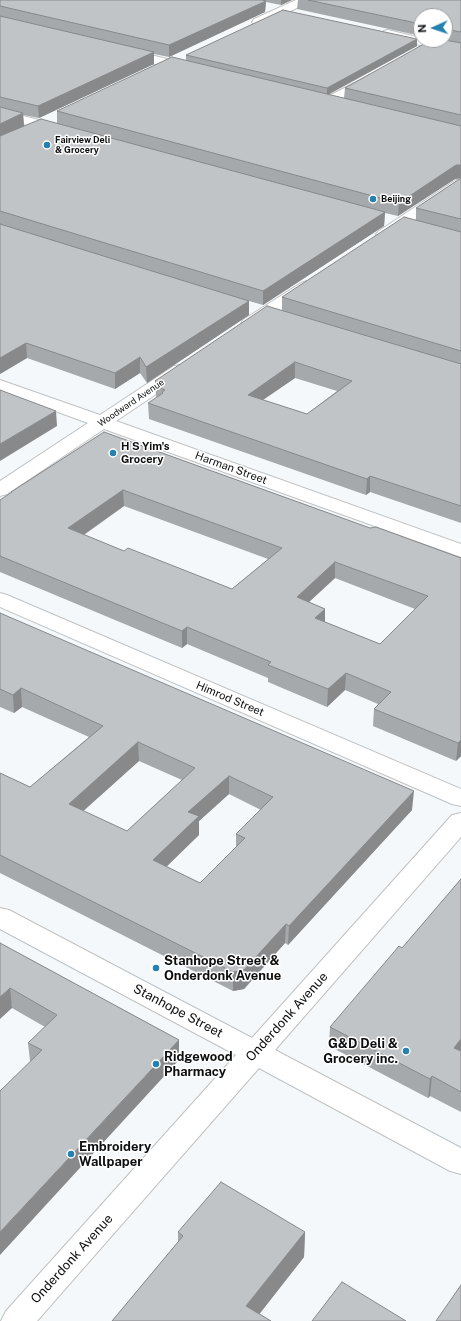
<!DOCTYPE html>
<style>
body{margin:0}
#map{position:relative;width:461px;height:1321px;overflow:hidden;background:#f4f8fb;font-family:"Public Sans",sans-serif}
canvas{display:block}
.north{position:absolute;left:413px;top:8px;width:40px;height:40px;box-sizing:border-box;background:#fff;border:1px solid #9e9f9f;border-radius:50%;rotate:267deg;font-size:11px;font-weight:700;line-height:16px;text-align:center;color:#0d0e0f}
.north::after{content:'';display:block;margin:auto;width:14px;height:18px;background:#2582ae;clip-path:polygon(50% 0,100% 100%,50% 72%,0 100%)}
</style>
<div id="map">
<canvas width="461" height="1321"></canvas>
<div class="north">N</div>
</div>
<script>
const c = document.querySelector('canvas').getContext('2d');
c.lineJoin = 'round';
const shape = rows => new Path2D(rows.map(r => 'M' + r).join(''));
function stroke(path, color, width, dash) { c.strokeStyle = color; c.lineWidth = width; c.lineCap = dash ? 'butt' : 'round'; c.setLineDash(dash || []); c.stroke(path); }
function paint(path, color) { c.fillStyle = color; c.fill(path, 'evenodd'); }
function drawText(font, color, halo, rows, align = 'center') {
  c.font = font + ' "Public Sans",sans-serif'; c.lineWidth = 3; c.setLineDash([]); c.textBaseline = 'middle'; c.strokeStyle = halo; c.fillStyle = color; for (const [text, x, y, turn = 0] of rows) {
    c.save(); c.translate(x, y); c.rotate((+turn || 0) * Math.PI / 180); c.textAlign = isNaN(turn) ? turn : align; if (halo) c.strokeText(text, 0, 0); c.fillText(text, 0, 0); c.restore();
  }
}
const minor = shape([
 [296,0,311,0,309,2,262,25,254,25,252,22,254,19,296,0],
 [388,30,421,38,421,40,432,40,461,46,461,54,384,37,382,34,384,31,388,30],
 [126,49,196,66,198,69,196,72,192,73,122,56,120,53,122,50,126,49],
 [370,75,375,76,376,79,375,82,333,105,328,106,323,105,321,102,323,99,370,75],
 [0,110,66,127,68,130,66,133,61,134,0,118,0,110],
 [461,179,461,189,389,237,384,239,379,237,376,234,379,231,456,180,461,179],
 [307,281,313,283,315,286,313,289,255,328,249,329,243,328,241,324,243,320,301,283,307,281],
 [180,365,186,366,189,370,186,374,116,421,461,544,461,557,104,429,7,494,0,496,0,481,88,423,0,391,0,380,100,415,174,366,180,365],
 [0,593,7,595,461,789,461,806,452,804,0,607,0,593],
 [461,813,461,837,275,1050,461,1148,461,1174,450,1171,259,1068,37,1321,1,1321,6,1311,236,1055,0,929,0,908,9,910,252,1038,452,815,461,813]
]);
stroke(minor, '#bec2c4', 2);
paint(minor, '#fff');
paint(shape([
 [0,0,292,0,281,5,266,2,265,12,169,57,154,54,154,64,39,118,23,115,24,126,57,123,57,111,186,61,186,55,417,39,417,46,328,95,344,98,345,88,445,40,445,16,421,16,421,36,297,9,298,0,461,0,461,523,370,492,366,495,149,419,148,403,157,398,156,396,155,381,282,310,282,297,416,220,416,208,461,178,455,179,398,216,385,213,384,226,263,305,249,301,249,315,147,383,140,373,115,389,27,358,0,374],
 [295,378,337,391,307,414,263,400],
 [104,432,370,528,461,558,461,756,456,761,373,726,374,709,378,704,345,690,327,707,268,682,268,678,187,644,182,648,0,572,0,500,11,493,11,492],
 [124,506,268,559,232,589,124,551,84,535],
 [335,578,415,609,380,644,325,622,325,609,309,602],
 [0,613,412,810,288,945,285,943,244,989,233,991,0,873,0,773,30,787,89,737,22,707,14,713,0,707],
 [139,761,182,780,127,831,83,811],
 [229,794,261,810,236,834,236,848,200,883,166,866,199,835,199,821],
 [461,879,461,1112,430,1096,428,1098,329,1046,330,1027,402,948],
 [0,943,179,1040,179,1060,30,1061,28,1043,45,1027,12,1008],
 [178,1232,305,1232,304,1257,259,1314,112,1321,178,1242]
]), '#a6a9ab');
paint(shape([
 [281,0,292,0,281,5],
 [266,1,265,12,169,57,169,45],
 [417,39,417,46,327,95,327,88],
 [154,52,154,64,39,118,38,106],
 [23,113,24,126,0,137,0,124],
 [456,165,461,165,461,178,455,179,398,216,399,203],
 [385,212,384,226,263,305,263,291],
 [249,301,249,315,147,383,146,367],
 [26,343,27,358,0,374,0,358],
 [140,357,140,373,115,389,115,373],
 [295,362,295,378,248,410,248,395],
 [56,411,57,426,0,461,0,444],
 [370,476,370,492,366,495,367,479],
 [123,490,124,506,69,545,68,528],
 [335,562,335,578,296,614,297,597],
 [325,609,325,626,315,618],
 [187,627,187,644,182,648,182,631],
 [346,673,345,690,327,707,328,689],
 [21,688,22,707,14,713,13,695],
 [461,740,461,756,456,761,458,743],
 [138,742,139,761,70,823,69,804],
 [229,776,229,794,199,821,199,835,154,879,153,860,188,812],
 [414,791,412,810,288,945,289,926],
 [286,924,285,943,244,989,233,991,233,972],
 [10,988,12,1008,0,1019,0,997],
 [461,1039,461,1055,454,1048],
 [179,1040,179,1060,0,1255,0,1232],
 [432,1076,430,1096,428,1098,430,1079],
 [305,1232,304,1257,254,1321,246,1306]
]), '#87898b');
const building = shape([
 [0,0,262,0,266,1,169,45,0,6,0,0],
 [308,0,461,0,461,32,445,29,445,16,421,16,421,24,308,0],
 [283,10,417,39,327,88,186,55,283,10],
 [0,16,154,52,38,106,0,97,0,16],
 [431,40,445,40,461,43,461,115,345,88,431,40],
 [172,57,461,126,461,165,456,165,399,203,57,111,172,57],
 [0,107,23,113,0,124,0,107],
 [41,119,385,212,263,291,0,211,0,136,41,119],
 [461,178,461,219,416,208,461,178],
 [404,217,461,232,461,351,282,297,404,217],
 [0,224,249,301,146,367,140,357,115,373,26,343,0,358,0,224],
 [267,306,461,364,461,506,370,476,367,479,148,403,163,393,162,392,165,390,160,388,155,381,267,306],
 [295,362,352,381,307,414,248,395,295,362],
 [0,390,56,411,0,444,0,390],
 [104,432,370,528,376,527,461,558,461,740,458,743,374,709,391,692,346,673,328,689,268,665,271,662,187,627,182,631,0,556,0,500,12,492,11,492,104,432],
 [123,490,282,548,232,589,128,548,124,551,68,528,123,490],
 [335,562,428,596,380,644,315,618,325,609,297,597,335,562],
 [0,613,414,791,289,926,286,924,244,970,233,972,0,855,0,773,30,787,103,726,21,688,13,695,0,689,0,613],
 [138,742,195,768,127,831,69,804,138,742],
 [229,776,273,797,236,834,245,838,200,883,153,860,199,816,188,812,229,776],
 [461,879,461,1039,454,1048,461,1051,461,1092,432,1076,430,1079,330,1027,399,946,402,948,461,879],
 [0,943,179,1040,0,1232,0,1091,42,1050,28,1043,57,1015,10,988,0,997,0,943],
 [221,1182,305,1232,246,1306,271,1321,112,1321,183,1236,178,1232,221,1182],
 [342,1282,406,1321,312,1321,342,1282],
 [461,1285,461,1321,436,1321,461,1285]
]);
paint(building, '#c1c4c7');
stroke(building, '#87898b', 1);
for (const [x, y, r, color] of [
 [47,145,4,"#2582ae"],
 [373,199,4,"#2582ae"],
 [113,453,4,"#2582ae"],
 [156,968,4,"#2582ae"],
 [406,1051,4,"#2582ae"],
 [156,1064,4,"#2582ae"],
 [71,1154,4,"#2582ae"]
]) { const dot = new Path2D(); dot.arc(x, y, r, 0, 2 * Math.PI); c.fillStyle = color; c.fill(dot); stroke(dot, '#fff', 1.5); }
drawText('bold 9px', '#0d0e0f', '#fff', [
 ["Fairview Deli",55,140],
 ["& Grocery",55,150],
 ["Beijing",381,199]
], 'left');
drawText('9px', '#0d0e0f', '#fff', [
 ["Woodward Avenue",131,403,-34]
]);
drawText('bold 11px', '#0d0e0f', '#fff', [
 ["H S Yim's",121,447],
 ["Grocery",121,460]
], 'left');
drawText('11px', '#0d0e0f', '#fff', [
 ["Harman Street",231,468,20],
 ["Himrod Street",230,699,23]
]);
drawText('bold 13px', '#0d0e0f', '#fff', [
 ["Stanhope Street &",164,961],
 ["Onderdonk Avenue",164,976],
 ["G&D Deli &",398,1044,"right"],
 ["Grocery inc.",398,1059,"right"],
 ["Ridgewood",164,1057],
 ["Pharmacy",164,1072],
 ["Embroidery",79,1147],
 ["Wallpaper",79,1162]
], 'left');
drawText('13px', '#0d0e0f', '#fff', [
 ["Stanhope Street",178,1011,28],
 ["Onderdonk Avenue",287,1017,-48],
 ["Onderdonk Avenue",72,1259,-48]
]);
</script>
